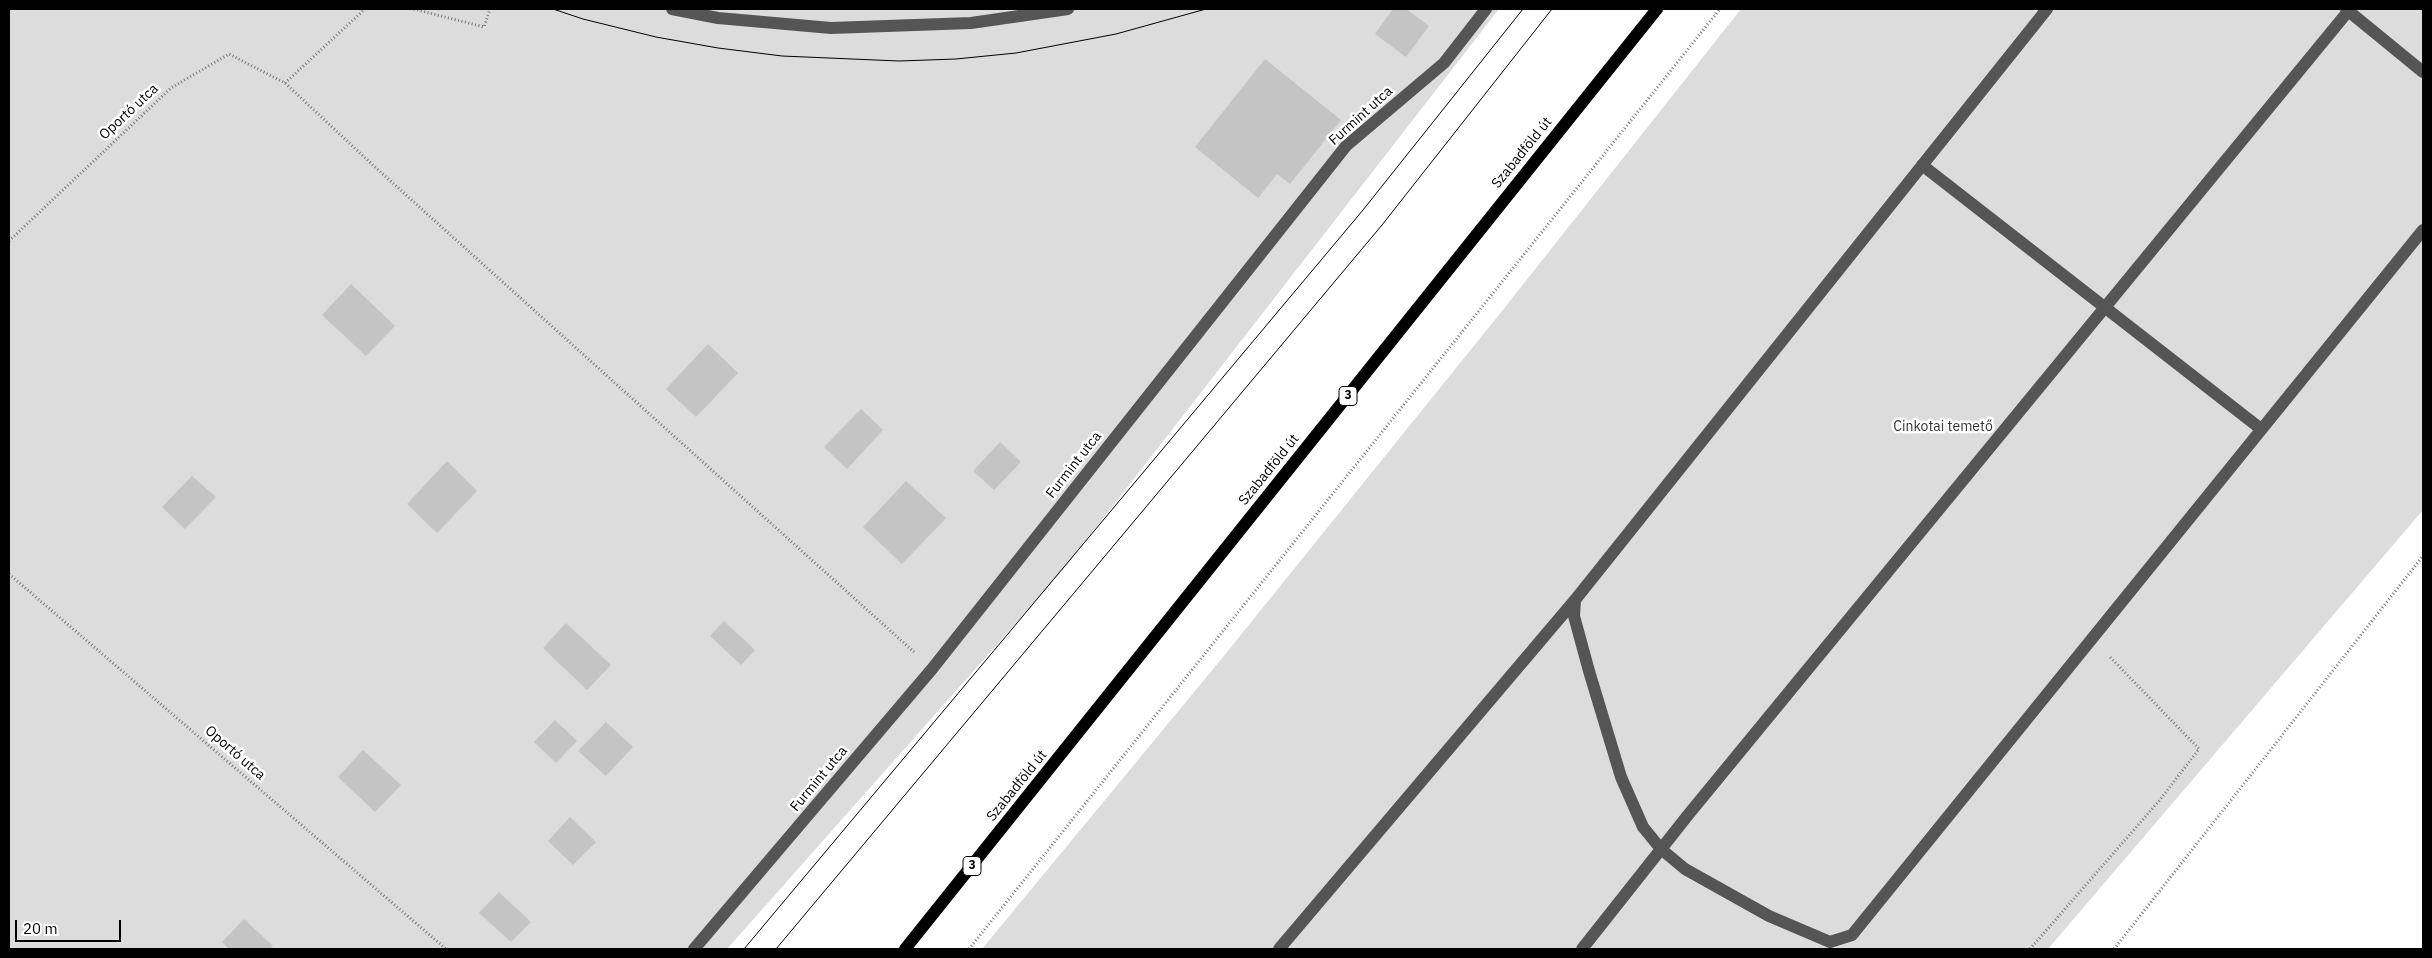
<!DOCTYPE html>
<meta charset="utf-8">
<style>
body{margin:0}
#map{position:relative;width:2432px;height:958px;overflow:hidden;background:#fff;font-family:"IBM Plex Sans",sans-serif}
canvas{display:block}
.frame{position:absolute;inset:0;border:10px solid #000;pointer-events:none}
.scale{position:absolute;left:15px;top:920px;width:106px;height:22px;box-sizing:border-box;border:2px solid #000;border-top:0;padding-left:6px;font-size:15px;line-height:18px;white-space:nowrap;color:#000;-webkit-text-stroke:4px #fff;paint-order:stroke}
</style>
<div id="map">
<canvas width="2432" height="958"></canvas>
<div class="frame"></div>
<div class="scale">20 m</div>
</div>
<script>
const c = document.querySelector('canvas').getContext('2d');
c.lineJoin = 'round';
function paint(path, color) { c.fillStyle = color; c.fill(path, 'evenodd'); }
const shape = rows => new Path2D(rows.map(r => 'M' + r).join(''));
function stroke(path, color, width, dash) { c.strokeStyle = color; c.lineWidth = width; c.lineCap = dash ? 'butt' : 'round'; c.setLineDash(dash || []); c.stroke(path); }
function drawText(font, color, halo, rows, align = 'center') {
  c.font = font + ' "IBM Plex Sans",sans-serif'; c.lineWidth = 5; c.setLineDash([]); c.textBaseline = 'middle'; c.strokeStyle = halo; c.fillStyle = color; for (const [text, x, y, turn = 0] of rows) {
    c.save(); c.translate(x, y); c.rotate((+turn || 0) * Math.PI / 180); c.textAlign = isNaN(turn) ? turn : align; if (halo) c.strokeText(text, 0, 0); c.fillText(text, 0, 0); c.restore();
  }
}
paint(shape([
 [9,9,1499,9,1063,570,727,949,9,949],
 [1741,9,2423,9,2423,510,2048,949,982,949,1223,657,1502,311]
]), '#dcdcdc');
paint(shape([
 [1393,9,1406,9,1429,26,1406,57,1375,34],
 [1265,59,1341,120,1290,184,1277,174,1258,198,1195,147],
 [351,284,395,326,366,356,322,315],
 [708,344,738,373,696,417,666,389],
 [861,409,883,430,847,469,824,447],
 [1000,442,1021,462,994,490,973,471],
 [447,461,477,491,437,533,407,504],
 [192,476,216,497,185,529,162,507],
 [906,481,946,518,902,564,863,527],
 [724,621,755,650,741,665,710,636],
 [566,623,611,665,587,690,543,648],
 [555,720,577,741,556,763,534,742],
 [606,722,633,747,606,776,578,751],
 [363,750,401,785,375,812,338,777],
 [570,817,596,842,573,865,548,841],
 [499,892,531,922,511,942,479,913],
 [244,919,273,946,270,949,229,949,222,942]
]), '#c4c4c4');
stroke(shape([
 [414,9,484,27,490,9],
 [285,83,365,9],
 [9,241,171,88,229,54,285,83,376,168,914,652],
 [9,574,446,949],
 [969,949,1720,9],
 [2030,949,2159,801,2199,749,2110,657],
 [2114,949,2423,556]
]), '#777', 3, [1, 2.5]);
stroke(shape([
 [672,9,718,18,831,28,971,23,1068,9],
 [2047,9,1575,600,1574,616,1589,671,1621,777,1643,827,1661,849,1685,869,1769,916,1830,942,1852,935,2423,230],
 [2346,9,2423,72],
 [1922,165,2261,429],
 [694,949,932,669,1346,146,1444,63,1486,9],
 [1279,949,1575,600],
 [1582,949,1688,815,2350,9]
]), '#555', 12);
stroke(shape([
 [905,949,1657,9]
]), '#000', 12);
stroke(shape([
 [553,9,583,19,656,37,718,48,782,56,899,61,956,59,1016,53,1116,34,1206,9],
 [744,949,1363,210,1523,9],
 [776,949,1382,225,1552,9]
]), '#000', 1);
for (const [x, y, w] of [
 [1348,396,18],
 [972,866,18]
]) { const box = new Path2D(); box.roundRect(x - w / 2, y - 9.5, w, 19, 4); c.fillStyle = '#fff'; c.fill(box); stroke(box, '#000', 1); }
drawText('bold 12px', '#000', null, [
 ["3",1348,396],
 ["3",972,866]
]);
drawText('14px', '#000', '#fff', [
 ["Oportó utca",129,112,-43],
 ["Furmint utca",1361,116,-42],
 ["Szabadföld út",1522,153,-51],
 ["Furmint utca",1074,465,-52],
 ["Szabadföld út",1269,470,-51],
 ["Oportó utca",235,753,41],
 ["Furmint utca",819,779,-50],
 ["Szabadföld út",1017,786,-51]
]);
drawText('14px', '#333', '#fff', [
 ["Cinkotai temető",1943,427]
]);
</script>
